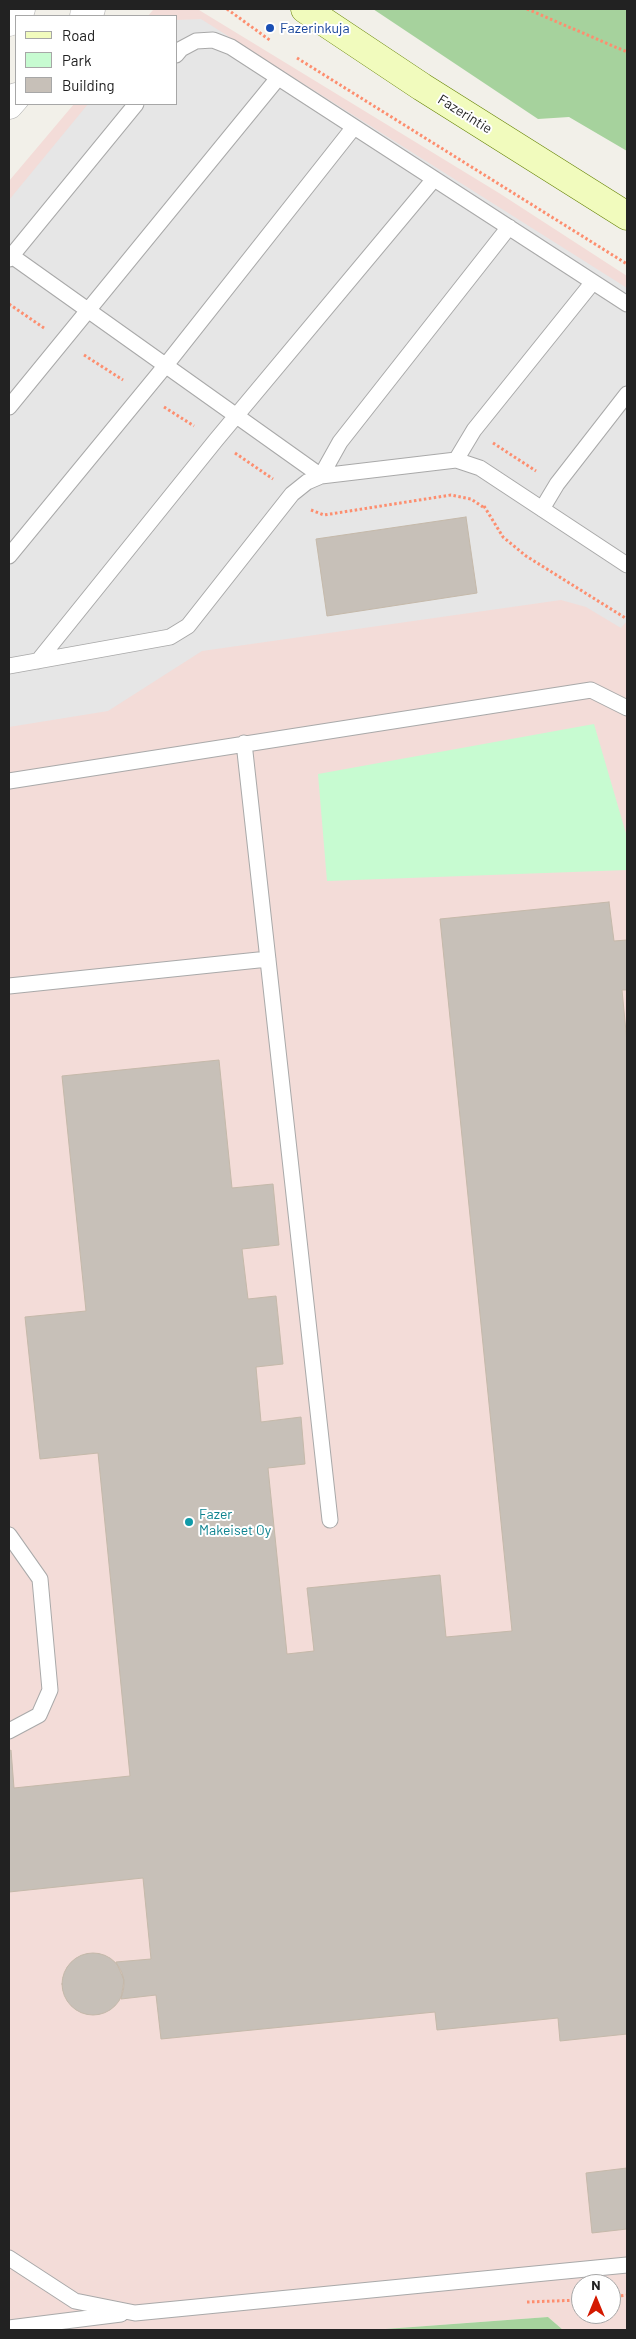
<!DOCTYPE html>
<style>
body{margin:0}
#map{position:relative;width:636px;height:2339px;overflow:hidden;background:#f2f0e9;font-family:Barlow,sans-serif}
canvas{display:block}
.frame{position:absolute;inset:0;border:10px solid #222;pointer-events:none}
.legend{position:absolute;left:15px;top:15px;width:162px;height:90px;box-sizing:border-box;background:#fff;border:1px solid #a7a7a7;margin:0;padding:6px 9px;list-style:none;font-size:15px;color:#222}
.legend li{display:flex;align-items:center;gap:10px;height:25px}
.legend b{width:25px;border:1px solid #a7a7a7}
.north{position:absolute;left:571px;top:2274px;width:50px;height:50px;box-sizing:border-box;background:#fff;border:1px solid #a7a7a7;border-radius:50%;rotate:0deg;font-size:14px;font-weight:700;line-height:20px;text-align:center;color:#222}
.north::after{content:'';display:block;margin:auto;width:18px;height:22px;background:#d41900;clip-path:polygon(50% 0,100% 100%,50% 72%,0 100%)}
</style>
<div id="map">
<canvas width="636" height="2339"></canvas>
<div class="frame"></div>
<ul class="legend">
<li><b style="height:6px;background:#f1fbbd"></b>Road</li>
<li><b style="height:14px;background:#c7fbd1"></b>Park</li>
<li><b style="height:14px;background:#c7c0b8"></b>Building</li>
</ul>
<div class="north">N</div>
</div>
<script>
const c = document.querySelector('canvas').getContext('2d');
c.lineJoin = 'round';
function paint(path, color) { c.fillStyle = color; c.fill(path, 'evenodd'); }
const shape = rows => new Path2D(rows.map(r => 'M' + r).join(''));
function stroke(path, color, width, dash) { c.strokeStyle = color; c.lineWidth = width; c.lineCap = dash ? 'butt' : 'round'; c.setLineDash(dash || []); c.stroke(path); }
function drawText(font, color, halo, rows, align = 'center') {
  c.font = font + ' Barlow,sans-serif'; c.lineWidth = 4; c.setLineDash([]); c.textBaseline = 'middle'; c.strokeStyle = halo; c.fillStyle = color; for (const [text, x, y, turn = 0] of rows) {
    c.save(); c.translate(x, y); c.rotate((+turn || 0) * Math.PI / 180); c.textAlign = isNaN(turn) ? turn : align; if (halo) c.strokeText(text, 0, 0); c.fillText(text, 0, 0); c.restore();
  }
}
paint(shape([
 [153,10,199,10,499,193,627,276,627,2330,563,2330,548,2317,372,2330,9,2330,9,181,74,104,176,104,176,16,148,16],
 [581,2284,611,2284,611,2314,581,2314]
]), '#f3dcd8');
paint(shape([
 [373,9,627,9,627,151,569,117,538,119],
 [548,2317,563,2330,372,2330]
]), '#a6d29d');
paint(shape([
 [594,724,627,837,627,870,327,881,318,774]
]), '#c7fbd1');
paint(shape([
 [201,19,627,288,627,621,621,628,586,607,561,600,202,651,108,711,9,727,9,200,88,104,176,104,176,20]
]), '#e6e6e6');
const building = shape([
 [466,517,477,593,327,616,316,539,466,517],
 [609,902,614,941,627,940,627,990,622,990,627,1042,627,2034,560,2041,558,2018,437,2030,435,2012,161,2039,156,1995,121,1999,124,1980,116,1962,151,1959,143,1878,9,1892,9,1751,11,1750,14,1788,130,1776,98,1453,40,1459,25,1317,86,1311,62,1076,219,1060,232,1188,273,1184,279,1245,242,1249,248,1299,276,1296,283,1364,256,1367,261,1422,301,1417,305,1464,268,1468,287,1654,314,1651,307,1588,440,1575,446,1637,512,1631,440,919,609,902],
 '62 1984a31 31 0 1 1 62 0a31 31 0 1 1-62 0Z',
 [627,2168,627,2229,592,2233,586,2173,627,2168]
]);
paint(building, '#c7c0b8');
stroke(building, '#c5b9aa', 1);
const lane = shape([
 [176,55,181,49,196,41,213,40,231,47,627,304],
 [9,254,321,476],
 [9,259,136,104],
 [9,407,278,78],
 [456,460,474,430,593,282],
 [321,476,340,442,509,227],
 [542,509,557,484,627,394],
 [9,556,166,365,354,127],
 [38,661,216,440,434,179],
 [9,666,170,637,188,626,292,494,307,482,321,476,456,460,480,468,627,565],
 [244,743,330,1520],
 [9,781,591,690,627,708],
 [9,986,268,959],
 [9,1535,40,1579,50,1690,39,1715,9,1731],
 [9,2258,75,2301,135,2313,627,2265],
 [9,2328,121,2314]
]);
const street = shape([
 [84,16,91,9],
 [9,22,21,9],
 [9,105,16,97]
]);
const secondary = shape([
 [305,9,422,87,627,216]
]);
stroke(lane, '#a9a9a9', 17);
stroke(street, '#a9a9a9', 29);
stroke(secondary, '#638002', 29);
stroke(shape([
 [227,9,271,41],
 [527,9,627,52],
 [297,58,627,264],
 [9,304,44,328],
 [84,355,123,380],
 [164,407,194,426],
 [493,443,536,471],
 [235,453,273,479],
 [484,506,503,537,526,556,627,619],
 [311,510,324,515,451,495,471,499,483,507],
 [611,2297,627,2295],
 [527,2302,581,2300]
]), '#fd8e6f', 3, [2.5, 2.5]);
stroke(lane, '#fff', 15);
stroke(street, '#fff', 28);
stroke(secondary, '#f1fbbd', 28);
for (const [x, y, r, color] of [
 [270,28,5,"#1a4fb4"],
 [189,1522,5,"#0f9aa8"]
]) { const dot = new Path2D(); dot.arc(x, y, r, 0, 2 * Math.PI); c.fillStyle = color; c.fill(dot); stroke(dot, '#fff', 2); }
drawText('14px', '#164399', '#fff', [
 ["Fazerinkuja",280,28]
], 'left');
drawText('14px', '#222', '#fff', [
 ["Fazerintie",465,114,32]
]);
drawText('14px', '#0d838f', '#fff', [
 ["Fazer",199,1514],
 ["Makeiset Oy",199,1530]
], 'left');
</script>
